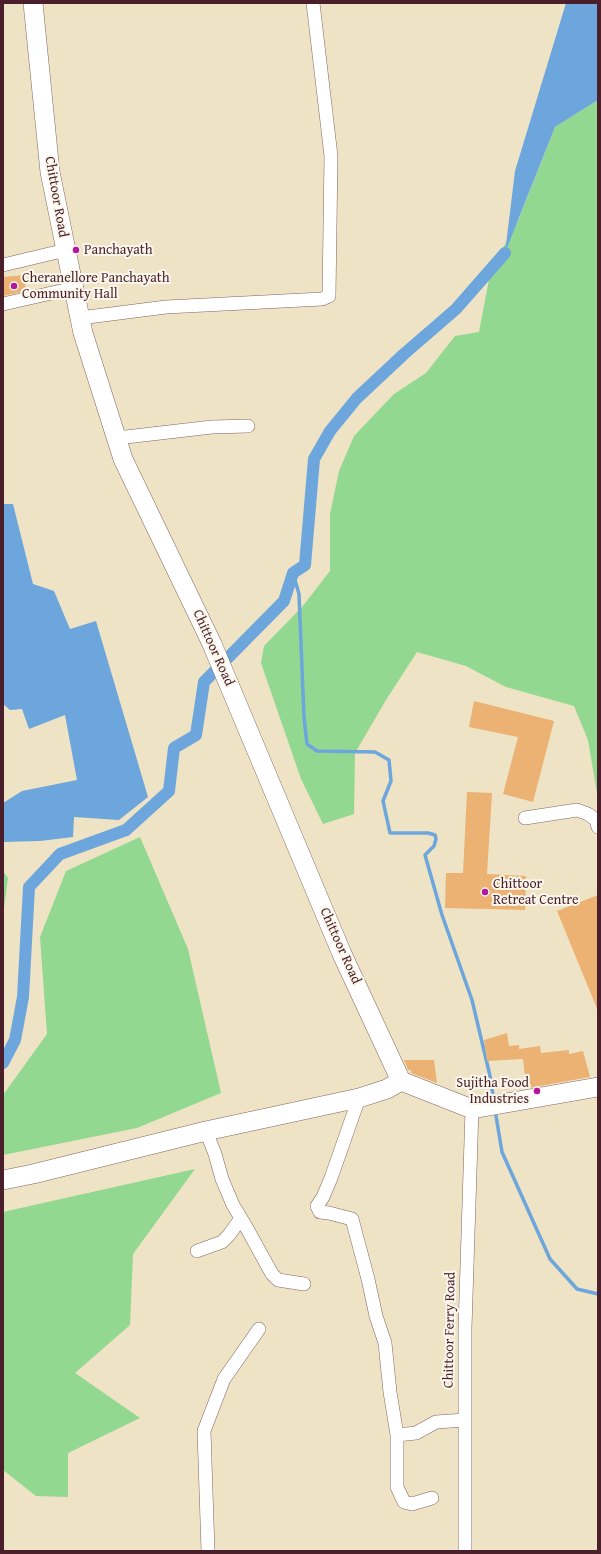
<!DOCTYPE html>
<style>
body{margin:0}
#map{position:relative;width:601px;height:1554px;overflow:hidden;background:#eee3c4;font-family:"Gentium Book Plus",serif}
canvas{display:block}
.frame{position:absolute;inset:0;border:4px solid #4a1f2b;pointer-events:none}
</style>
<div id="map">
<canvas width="601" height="1554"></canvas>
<div class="frame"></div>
</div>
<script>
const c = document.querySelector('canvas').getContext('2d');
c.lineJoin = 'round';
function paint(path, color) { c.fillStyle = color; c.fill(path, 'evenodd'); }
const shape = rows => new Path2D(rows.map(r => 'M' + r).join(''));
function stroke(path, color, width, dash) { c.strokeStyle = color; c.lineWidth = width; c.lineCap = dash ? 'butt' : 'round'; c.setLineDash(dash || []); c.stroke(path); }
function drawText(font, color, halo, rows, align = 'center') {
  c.font = font + ' "Gentium Book Plus",serif'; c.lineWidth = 4; c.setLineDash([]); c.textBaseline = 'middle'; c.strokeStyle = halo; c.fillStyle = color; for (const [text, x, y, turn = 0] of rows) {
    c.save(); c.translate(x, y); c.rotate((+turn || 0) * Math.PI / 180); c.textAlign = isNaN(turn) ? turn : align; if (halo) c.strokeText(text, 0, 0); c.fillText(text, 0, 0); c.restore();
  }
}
paint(shape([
 [598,100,598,799,588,740,574,706,506,687,466,666,417,652,386,700,355,753,354,814,323,824,301,779,261,663,264,646,302,607,330,571,330,514,339,471,354,436,394,394,426,373,455,336,479,332,491,269,518,221,555,127],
 [140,837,188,949,221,1093,137,1128,3,1155,3,1095,47,1034,40,937,66,871],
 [3,871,8,878,3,916],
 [195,1169,133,1254,130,1325,75,1373,140,1418,68,1453,68,1497,36,1496,3,1470,3,1212]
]), '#92d891');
paint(shape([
 [566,3,598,3,598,100,555,127,505,253,515,171],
 [3,504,13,504,33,584,54,591,70,629,96,621,148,797,119,820,74,817,73,837,40,841,3,842,3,803,22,791,77,780,65,715,29,729,22,709,10,710,3,704]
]), '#6ca6dc');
stroke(shape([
 [293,573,299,594,304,717,307,744,317,751,375,752,389,760,391,781,383,801,390,833,428,833,435,835,436,839,434,846,425,855,442,915,472,1000,490,1076,493,1095],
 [496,1116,502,1152,550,1259,577,1289,598,1294]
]), '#6ca6dc', 3.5);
stroke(shape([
 [3,1063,15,1040,23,997,29,887,60,854,126,830,169,791,174,748,196,735,204,682,284,601,293,573,305,565,314,459,330,431,357,398,404,354,456,309,505,253]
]), '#6ca6dc', 12);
paint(shape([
 [24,275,26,291,3,296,3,277],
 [474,701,554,721,533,802,503,794,518,737,469,727],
 [467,792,492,793,487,874,526,876,525,910,445,908,446,873,463,873],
 [598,895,598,1011,557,911],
 [507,1033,509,1046,519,1045,519,1049,540,1046,541,1053,569,1050,569,1054,583,1051,590,1077,523,1089,523,1086,526,1086,523,1059,487,1061,484,1040],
 [404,1060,434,1060,437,1083,411,1073,411,1070,408,1070]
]), '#ebb274');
const street = shape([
 [3,265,66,250],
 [3,304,74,288],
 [80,318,166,307,322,299,329,296,331,156,313,3],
 [117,438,212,427,248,426],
 [525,818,577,810,588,814,596,820,598,827],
 [359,1098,331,1178,323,1197,317,1206,320,1212,329,1213,352,1219,368,1279,376,1316,385,1343,390,1392,397,1435,397,1487,404,1502,412,1504,432,1498],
 [206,1131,215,1154,222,1179,233,1205,245,1225,272,1274,278,1280,304,1284],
 [197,1251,222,1242,229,1235,241,1218],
 [397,1435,416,1433,436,1422,465,1420],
 [208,1551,204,1431,224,1379,259,1329],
 [465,1551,465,1328,472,1109]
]);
const secondary = shape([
 [33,3,50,172,83,333,123,459,212,644,342,954,401,1081,472,1109,598,1087],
 [3,1180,33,1174,206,1131,359,1098,387,1089,401,1081]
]);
stroke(street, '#836461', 14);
stroke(secondary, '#836461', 20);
stroke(street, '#fff', 13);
stroke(secondary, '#fff', 19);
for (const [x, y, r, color] of [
 [76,250,4,"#b5179e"],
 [14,286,4,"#b5179e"],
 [485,892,4,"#b5179e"],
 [537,1091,4,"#b5179e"]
]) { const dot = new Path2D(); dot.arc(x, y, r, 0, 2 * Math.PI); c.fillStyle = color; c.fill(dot); stroke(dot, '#fbf7ec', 1.5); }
drawText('14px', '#4a1f2b', '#fbf7ec', [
 ["Chittoor Road",56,197,80],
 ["Chittoor Road",213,648,66],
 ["Chittoor Road",340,946,66],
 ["Chittoor Ferry Road",450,1330,-89]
]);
drawText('14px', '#4a1f2b', '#fbf7ec', [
 ["Panchayath",84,250],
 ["Cheranellore Panchayath",22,278],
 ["Community Hall",22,294],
 ["Chittoor",493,884],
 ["Retreat Centre",493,900],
 ["Sujitha Food",529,1083,"right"],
 ["Industries",529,1099,"right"]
], 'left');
</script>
